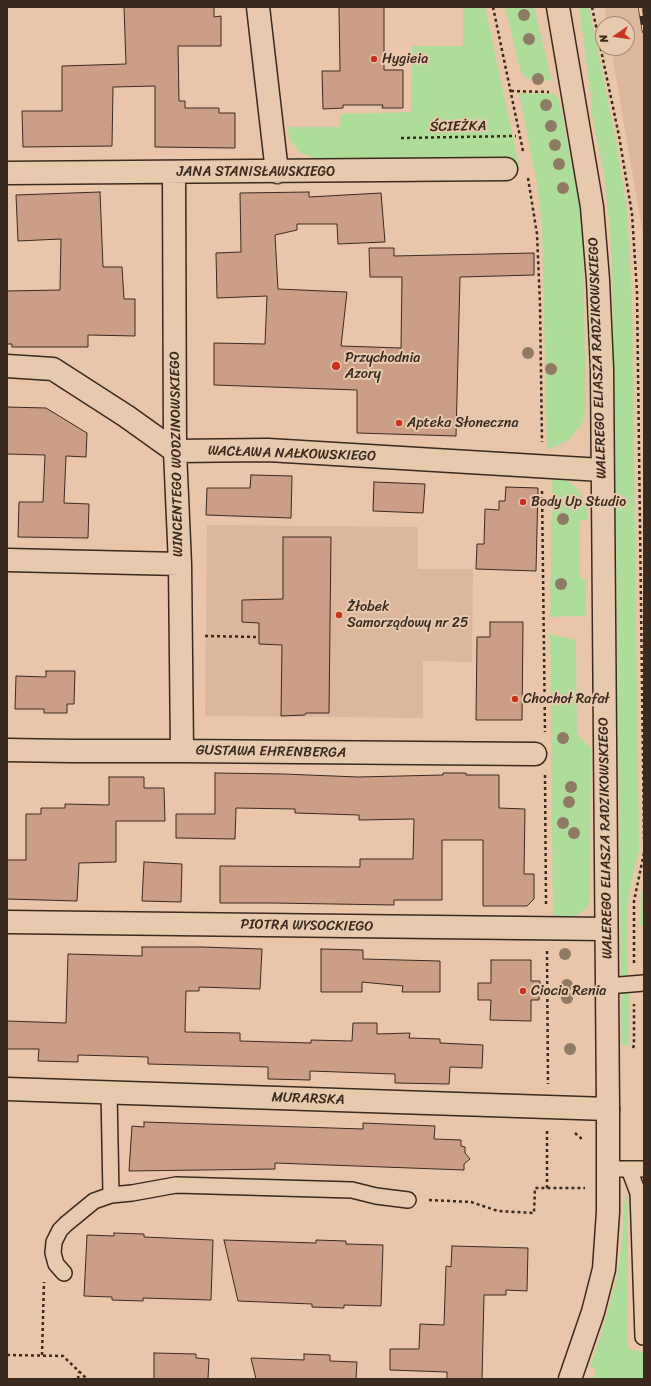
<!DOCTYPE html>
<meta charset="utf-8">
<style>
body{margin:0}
#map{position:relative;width:651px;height:1386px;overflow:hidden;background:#e9c6aa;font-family:Sriracha,sans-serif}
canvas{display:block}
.frame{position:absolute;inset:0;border:8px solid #3b2a1e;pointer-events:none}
.north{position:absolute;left:595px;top:16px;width:40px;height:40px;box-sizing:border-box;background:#e7caae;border:1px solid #a28a74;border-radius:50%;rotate:257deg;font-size:11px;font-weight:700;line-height:16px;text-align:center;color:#3b2a1e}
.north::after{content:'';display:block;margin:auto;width:14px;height:18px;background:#c8321e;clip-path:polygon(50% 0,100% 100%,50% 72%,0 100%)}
</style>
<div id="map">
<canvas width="651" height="1386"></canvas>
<div class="frame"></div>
<div class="north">N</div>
</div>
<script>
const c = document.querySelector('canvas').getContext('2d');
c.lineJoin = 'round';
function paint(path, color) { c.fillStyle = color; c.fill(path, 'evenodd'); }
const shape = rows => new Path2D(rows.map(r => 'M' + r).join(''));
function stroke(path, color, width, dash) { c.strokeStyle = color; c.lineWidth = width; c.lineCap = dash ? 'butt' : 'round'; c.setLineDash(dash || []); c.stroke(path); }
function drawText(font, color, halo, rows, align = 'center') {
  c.font = font + ' Sriracha,sans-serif'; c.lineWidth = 4; c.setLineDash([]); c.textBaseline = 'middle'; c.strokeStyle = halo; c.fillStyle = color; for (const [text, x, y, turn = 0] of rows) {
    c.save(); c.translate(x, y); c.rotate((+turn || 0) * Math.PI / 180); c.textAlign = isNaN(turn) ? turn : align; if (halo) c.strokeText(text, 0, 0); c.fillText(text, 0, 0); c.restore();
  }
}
paint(shape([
 [604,7,644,7,644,241,611,48,627,48,627,24,607,24],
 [207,525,418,527,418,569,473,569,472,662,423,661,423,718,205,716]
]), '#ddb79c');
paint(shape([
 [463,7,485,7,520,170,510,172,502,160,317,159,299,152,289,138,288,127,340,127,341,114,411,112,412,46,463,46],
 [505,7,534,7,552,81,528,79,521,73],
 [579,7,589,7,617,147,627,210,632,297,639,850,629,894,628,907,628,978,621,975,613,293,610,230,604,174,591,109,592,104],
 [519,93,555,94,559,99,578,196,583,245,586,408,583,422,569,440,547,450,542,223,537,184],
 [552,478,568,481,577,489,586,504,588,519,580,521,580,577,586,581,586,616,550,617],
 [550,634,576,640,577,734,591,748,590,897,588,907,578,915,569,918,553,917],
 [644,884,644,926,640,926,641,901],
 [629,990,629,1045,621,1046,621,993],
 [628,1191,628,1349,644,1352,644,1379,591,1379,592,1377,594,1378,596,1369,590,1367,600,1338,616,1281,622,1244,624,1203]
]), '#aedc9a');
const building = shape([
 [124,7,214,7,214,17,221,16,221,46,178,46,179,101,185,101,185,108,219,108,219,113,235,113,235,148,155,147,155,86,113,87,112,146,23,147,22,111,62,111,62,66,126,64,124,7],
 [339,7,384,7,384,70,403,70,403,108,382,108,383,105,343,105,343,108,323,109,322,71,340,71,339,7],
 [100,192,103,267,122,267,124,299,135,299,135,336,88,335,88,347,12,347,12,344,7,344,7,291,60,290,61,239,18,241,16,195,100,192],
 [309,192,309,197,381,193,385,242,338,244,337,224,297,224,297,230,275,235,278,289,347,292,341,346,401,348,402,277,370,277,369,248,394,248,394,256,534,253,534,275,460,277,456,436,357,433,357,390,214,385,214,343,265,344,267,296,217,298,216,253,241,252,240,193,309,192],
 [7,407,46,408,87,433,86,457,66,456,64,503,89,504,88,538,18,537,19,502,43,502,45,455,7,454,7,407],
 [251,475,292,476,291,518,206,515,207,488,250,488,251,475],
 [374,482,425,484,423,513,373,511,374,482],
 [506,487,538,488,536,571,476,569,477,544,484,544,485,509,499,510,499,501,505,501,506,487],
 [283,537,331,537,329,713,306,713,305,715,281,716,282,645,259,644,259,623,242,622,242,600,283,599,283,537],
 [490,622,523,622,522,720,476,720,477,637,490,637,490,622],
 [46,671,75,671,74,704,67,704,67,713,44,713,44,709,15,709,16,676,46,677,46,671],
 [215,773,283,774,358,777,443,775,443,773,466,773,466,775,499,775,499,808,525,809,524,874,534,874,534,899,527,906,483,906,483,840,442,840,442,900,394,900,394,905,272,903,220,903,220,866,360,867,360,859,413,859,414,819,359,820,359,815,295,813,295,809,236,808,235,839,176,838,176,814,215,814,215,773],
 [109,777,144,777,144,788,164,788,165,821,116,821,116,862,79,863,77,901,7,899,7,860,26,860,26,814,41,814,41,808,65,808,65,804,109,805,109,777],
 [144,862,182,864,181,902,142,901,144,862],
 [142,947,202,947,262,949,260,989,199,987,199,991,186,991,185,1032,240,1033,240,1041,311,1043,311,1040,352,1041,353,1023,377,1023,377,1034,410,1033,409,1038,440,1039,440,1043,483,1045,482,1068,450,1067,449,1084,395,1083,395,1074,310,1071,310,1080,268,1079,268,1067,148,1064,148,1057,78,1055,78,1062,38,1061,39,1049,7,1049,7,1021,66,1023,68,954,142,956,142,947],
 [321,949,363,950,363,959,440,961,440,992,402,992,403,986,362,982,362,992,321,992,321,949],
 [491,960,531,960,531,981,540,981,539,1000,531,1000,531,1021,490,1020,491,1000,478,1000,478,983,491,983,491,960],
 [144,1122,363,1129,363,1123,435,1126,434,1139,461,1140,461,1146,465,1147,465,1153,470,1159,464,1164,464,1170,275,1163,275,1169,129,1171,132,1126,144,1127,144,1122],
 [114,1233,144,1234,144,1237,213,1240,211,1300,143,1298,143,1301,112,1300,112,1297,84,1296,87,1235,114,1236,114,1233],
 [224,1240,316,1243,316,1240,346,1241,346,1244,383,1245,381,1306,344,1305,344,1308,312,1307,312,1304,238,1301,224,1240],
 [452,1246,528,1248,527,1291,506,1290,506,1295,484,1295,482,1379,447,1379,447,1372,390,1370,390,1349,419,1349,420,1324,444,1325,446,1266,451,1267,452,1246],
 [154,1353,196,1354,196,1358,209,1359,208,1379,154,1379,154,1353],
 [304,1354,330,1355,330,1361,357,1362,356,1379,256,1379,251,1358,304,1360,304,1354]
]);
paint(building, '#ca9f85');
stroke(building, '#3b2a1e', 1);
const service = shape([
 [607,986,644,983],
 [109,1092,111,1195,132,1193,176,1185,352,1190,376,1196,408,1200],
 [609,1169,629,1169,638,1193,643,1337,644,1337],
 [629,1169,644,1169],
 [64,1273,56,1264,53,1253,54,1242,60,1230,66,1224,94,1201,111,1195]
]);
const minor = shape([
 [258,7,277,172],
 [174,172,175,451,180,564,182,751],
 [7,173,506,169],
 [7,366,53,369,126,416,175,451,268,450,602,470],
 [7,560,180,564],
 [7,750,71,751,182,751,535,754],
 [7,922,606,929],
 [7,1089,608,1109]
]);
const tertiary = shape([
 [558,7,592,207,598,280,602,369,608,1109,608,1212,604,1269,593,1312,570,1379]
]);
stroke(service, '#3b2a1e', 18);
stroke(minor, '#3b2a1e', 25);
stroke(tertiary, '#3b2a1e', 25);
stroke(shape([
 [493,7,523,151],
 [592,7,619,136,632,214,637,291,644,839],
 [511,91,549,92],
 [401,138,516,136],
 [528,178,537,234,540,304,542,442],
 [542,491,545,732],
 [205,636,259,637],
 [545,775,546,904],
 [547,951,548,1084],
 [634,963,634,901,644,853],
 [633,1048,634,1045,634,1004],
 [575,1133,583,1140],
 [547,1188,547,1130],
 [429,1200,471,1202,498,1211,534,1213,535,1188,585,1188],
 [7,1355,63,1356,87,1379],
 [42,1355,44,1282],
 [78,1379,79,1372]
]), '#3b2a1e', 2.5, [3, 3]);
stroke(service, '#e7caae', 15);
stroke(minor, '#e7caae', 22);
stroke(tertiary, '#e7caae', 22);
const rail = shape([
 [640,7,644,31]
]);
stroke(rail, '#3b2a1e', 4.5);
stroke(rail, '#e7caae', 3, [9]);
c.fillStyle = '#8f7a64';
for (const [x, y] of [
 [524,15],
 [529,39],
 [538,79],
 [546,105],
 [551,126],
 [555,145],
 [559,164],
 [563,188],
 [528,353],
 [551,369],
 [563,519],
 [561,584],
 [563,738],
 [571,787],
 [569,802],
 [563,823],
 [574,833],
 [565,954],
 [567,985],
 [567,998],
 [570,1049]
]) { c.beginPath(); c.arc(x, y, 6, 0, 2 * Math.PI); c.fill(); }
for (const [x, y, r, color] of [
 [374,59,4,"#c8321e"],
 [336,366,5,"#c8321e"],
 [399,423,4,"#c8321e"],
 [523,502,4,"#c8321e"],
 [339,615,4,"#c8321e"],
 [515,699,4,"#c8321e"],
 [523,991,4,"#c8321e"]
]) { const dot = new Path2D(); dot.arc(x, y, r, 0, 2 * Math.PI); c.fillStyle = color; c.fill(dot); stroke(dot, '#e7caae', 1.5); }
drawText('14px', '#3b2a1e', '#e7caae', [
 ["Hygieia",382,59],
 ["Przychodnia",345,358],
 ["Azory",345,374],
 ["Apteka Słoneczna",407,423],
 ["Body Up Studio",531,502],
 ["Żłobek",347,607],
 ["Samorządowy nr 25",347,623],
 ["Chochoł Rafał",523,699],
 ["Ciocia Renia",531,991]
], 'left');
drawText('14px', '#3b2a1e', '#e7caae', [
 ["ŚCIEŻKA",458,127,-1],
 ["JANA STANISŁAWSKIEGO",256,172],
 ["WALEREGO ELIASZA RADZIKOWSKIEGO",598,358,-92],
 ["WINCENTEGO WODZINOWSKIEGO",177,454,-91],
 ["WACŁAWA NAŁKOWSKIEGO",292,454,2],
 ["GUSTAWA EHRENBERGA",271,752,1],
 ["WALEREGO ELIASZA RADZIKOWSKIEGO",606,838,-91],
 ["PIOTRA WYSOCKIEGO",307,926,1],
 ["MURARSKA",308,1099,2]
]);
</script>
